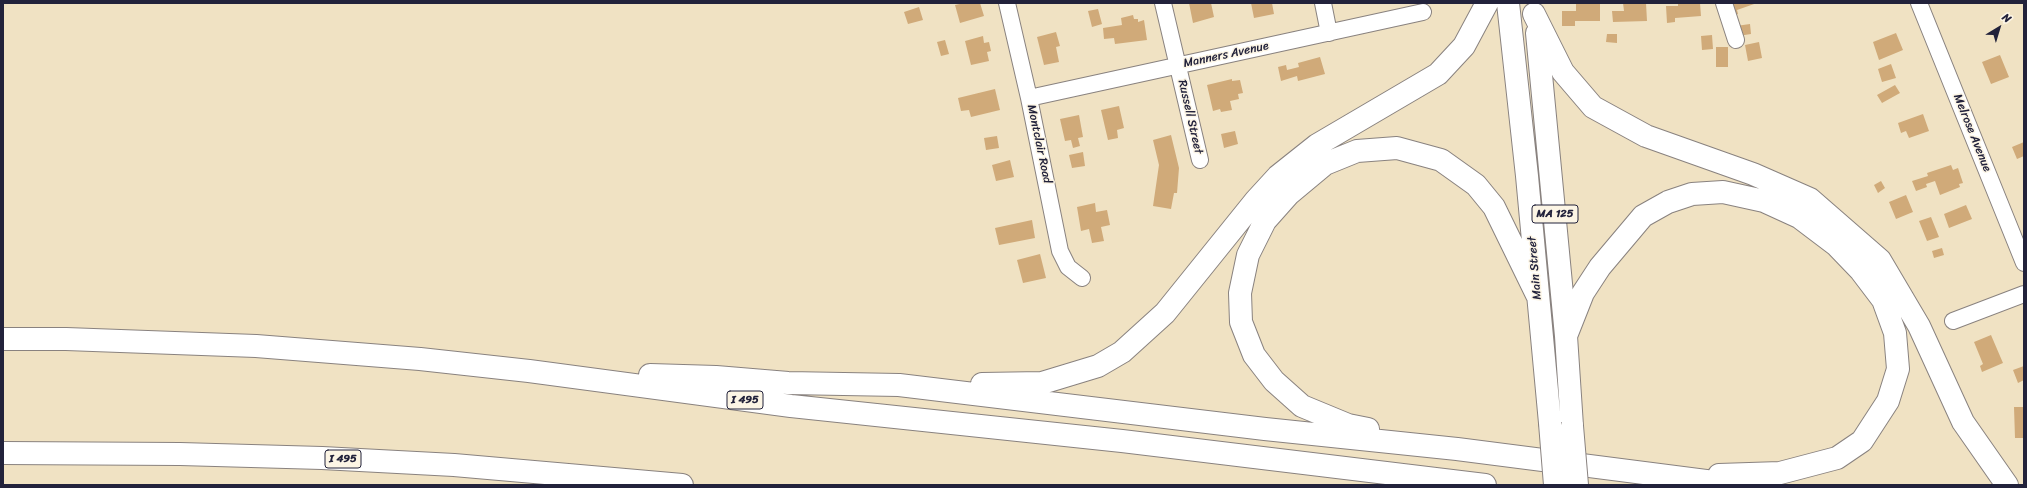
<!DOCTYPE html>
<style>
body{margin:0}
#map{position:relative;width:2027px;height:488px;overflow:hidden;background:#f0e2c3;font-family:Sriracha,sans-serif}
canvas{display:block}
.frame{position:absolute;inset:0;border:4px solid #22223b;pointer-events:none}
.north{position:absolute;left:1979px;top:8px;width:40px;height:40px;-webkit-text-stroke:3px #fcf5e5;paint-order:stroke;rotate:38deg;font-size:11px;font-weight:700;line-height:16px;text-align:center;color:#22223b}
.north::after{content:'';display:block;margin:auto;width:14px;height:18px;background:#22223b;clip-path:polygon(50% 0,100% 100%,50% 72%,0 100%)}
</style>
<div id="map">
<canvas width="2027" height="488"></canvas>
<div class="frame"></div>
<div class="north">N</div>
</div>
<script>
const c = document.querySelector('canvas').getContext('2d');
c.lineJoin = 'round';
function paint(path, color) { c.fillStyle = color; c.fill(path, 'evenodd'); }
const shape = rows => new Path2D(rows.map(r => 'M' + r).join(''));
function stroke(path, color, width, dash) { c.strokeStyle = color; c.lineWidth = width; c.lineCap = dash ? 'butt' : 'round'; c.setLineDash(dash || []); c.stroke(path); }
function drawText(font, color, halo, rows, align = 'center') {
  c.font = font + ' Sriracha,sans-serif'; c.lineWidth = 3; c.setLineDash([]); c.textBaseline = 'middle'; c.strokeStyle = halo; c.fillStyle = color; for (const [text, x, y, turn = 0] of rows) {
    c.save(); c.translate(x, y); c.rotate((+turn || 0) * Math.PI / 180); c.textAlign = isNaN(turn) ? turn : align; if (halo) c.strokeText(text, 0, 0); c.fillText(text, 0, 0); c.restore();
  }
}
paint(shape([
 [964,3,980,3,984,16,960,23,955,5],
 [1189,3,1211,3,1214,17,1193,23],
 [1251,3,1272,3,1274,14,1254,18],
 [1600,3,1600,21,1575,21,1575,26,1562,26,1562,11,1576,11,1576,4],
 [1623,3,1646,3,1647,21,1613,22,1612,11,1624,11],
 [1678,3,1700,3,1701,16,1675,18,1675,22,1667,23,1666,6,1678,6],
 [1725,3,1757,3,1737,10,1738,14,1730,16],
 [919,7,923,20,908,24,904,12],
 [1098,9,1102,24,1092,27,1088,11],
 [1133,15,1134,19,1138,19,1138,22,1144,20,1147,40,1115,44,1114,38,1104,39,1103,28,1122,25,1121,18],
 [1750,24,1751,34,1738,36,1736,26],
 [1056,32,1060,46,1056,47,1059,62,1044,65,1037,37],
 [1896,33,1903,50,1879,60,1873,42],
 [1607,34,1617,34,1617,43,1606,42],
 [1712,35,1713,49,1702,50,1701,36],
 [983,36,984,43,989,42,991,51,987,52,989,61,971,65,965,41],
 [945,40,949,54,941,56,937,42],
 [1759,42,1762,58,1748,61,1745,45],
 [1716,47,1728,47,1728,67,1716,67],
 [2000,55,2009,77,1991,84,1982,62],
 [1320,57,1325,74,1298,81,1297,76,1281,81,1278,67,1286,65,1287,70,1299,67,1298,63],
 [1891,64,1896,78,1882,82,1878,69],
 [1232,79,1232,81,1240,80,1243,93,1238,94,1239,99,1230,101,1232,110,1221,112,1220,109,1213,111,1207,85],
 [1895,85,1900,93,1882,103,1877,95],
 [995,89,1000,110,971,117,969,110,961,111,958,98],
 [1119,106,1124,128,1117,130,1118,138,1108,140,1101,110],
 [1923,114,1929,131,1909,138,1906,131,1901,133,1898,123],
 [1079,115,1083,137,1078,138,1080,146,1073,148,1071,140,1065,141,1060,119],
 [1235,131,1238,144,1224,148,1221,134],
 [1171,135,1179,168,1177,193,1174,193,1171,209,1153,206,1159,165,1153,140],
 [997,136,999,148,986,150,984,138],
 [2024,142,2024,156,2017,159,2012,147],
 [1083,152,1085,166,1072,168,1069,155],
 [1010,160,1014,177,996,181,992,165],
 [1951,165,1953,170,1958,168,1963,183,1959,184,1960,187,1940,195,1935,181,1926,184,1927,187,1916,191,1912,181,1928,176,1927,173],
 [1881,181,1885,188,1878,193,1874,185],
 [1906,195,1913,212,1896,219,1889,202],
 [1095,203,1096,212,1107,210,1110,225,1101,227,1104,241,1092,243,1089,229,1081,231,1077,207],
 [1966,205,1972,219,1949,228,1944,214],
 [1931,217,1939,237,1927,241,1919,221],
 [1032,220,1035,238,999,245,995,228],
 [1942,248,1944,255,1934,258,1932,251],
 [1040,254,1046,278,1023,283,1017,260],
 [1991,335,2003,363,1982,372,1980,366,1983,364,1974,342],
 [2024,366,2024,380,2018,383,2013,370],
 [2014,407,2024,407,2024,438,2015,438]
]), '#d0aa79');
const minor = shape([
 [1007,3,1029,98,1060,251,1068,267,1082,278],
 [1163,3,1200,160],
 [1323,3,1329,33],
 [1724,3,1736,40],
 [1919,3,2024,263],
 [1029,98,1423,12],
 [1953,321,2024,294]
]);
const highway = shape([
 [1508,3,1527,176,1550,423],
 [1534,14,1563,72,1593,107,1646,136,1753,174,1810,199,1880,260,1919,326,1963,422,2007,485],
 [1537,33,1566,336,1572,426],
 [1566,336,1583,293,1600,267,1643,216,1668,202,1692,194,1723,192,1764,201,1799,217,1836,245,1861,271,1883,300,1895,333,1898,369,1888,401,1862,441,1837,458,1780,473,1719,475],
 [3,339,66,339,256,346,420,359,529,371,791,406,1122,441,1485,485],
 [650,375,716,377,788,383,899,385,1265,429,1457,449,1737,485],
 [982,384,1042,383,1098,366,1122,352,1165,313,1256,200,1278,176,1317,145,1438,74,1464,46,1487,3],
 [1368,429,1348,425,1302,406,1274,381,1254,355,1241,322,1240,293,1248,255,1265,221,1289,194,1325,164,1357,151,1397,148,1441,160,1476,185,1494,207,1537,295],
 [3,453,180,454,322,458,454,465,682,485]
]);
stroke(minor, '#89827f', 18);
stroke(highway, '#89827f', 24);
stroke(minor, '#fff', 16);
stroke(highway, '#fff', 22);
const highwayBridge = shape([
 [1550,423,1555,485],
 [1572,426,1577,485]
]);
stroke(highwayBridge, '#89827f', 24, []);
stroke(highwayBridge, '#fff', 22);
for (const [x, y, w] of [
 [1555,214,46],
 [745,400,36],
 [343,459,36]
]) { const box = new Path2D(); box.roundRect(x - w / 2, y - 9, w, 18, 3); c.fillStyle = '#fcf5e5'; c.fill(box); stroke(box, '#22223b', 1); }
drawText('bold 11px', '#22223b', null, [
 ["MA 125",1555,214],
 ["I 495",745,400],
 ["I 495",343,459]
]);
drawText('12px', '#22223b', '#fcf5e5', [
 ["Manners Avenue",1226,55,-12],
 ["Russell Street",1190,117,77],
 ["Melrose Avenue",1972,133,68],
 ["Montclair Road",1039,144,78],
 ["Main Street",1535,268,-95]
]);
</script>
